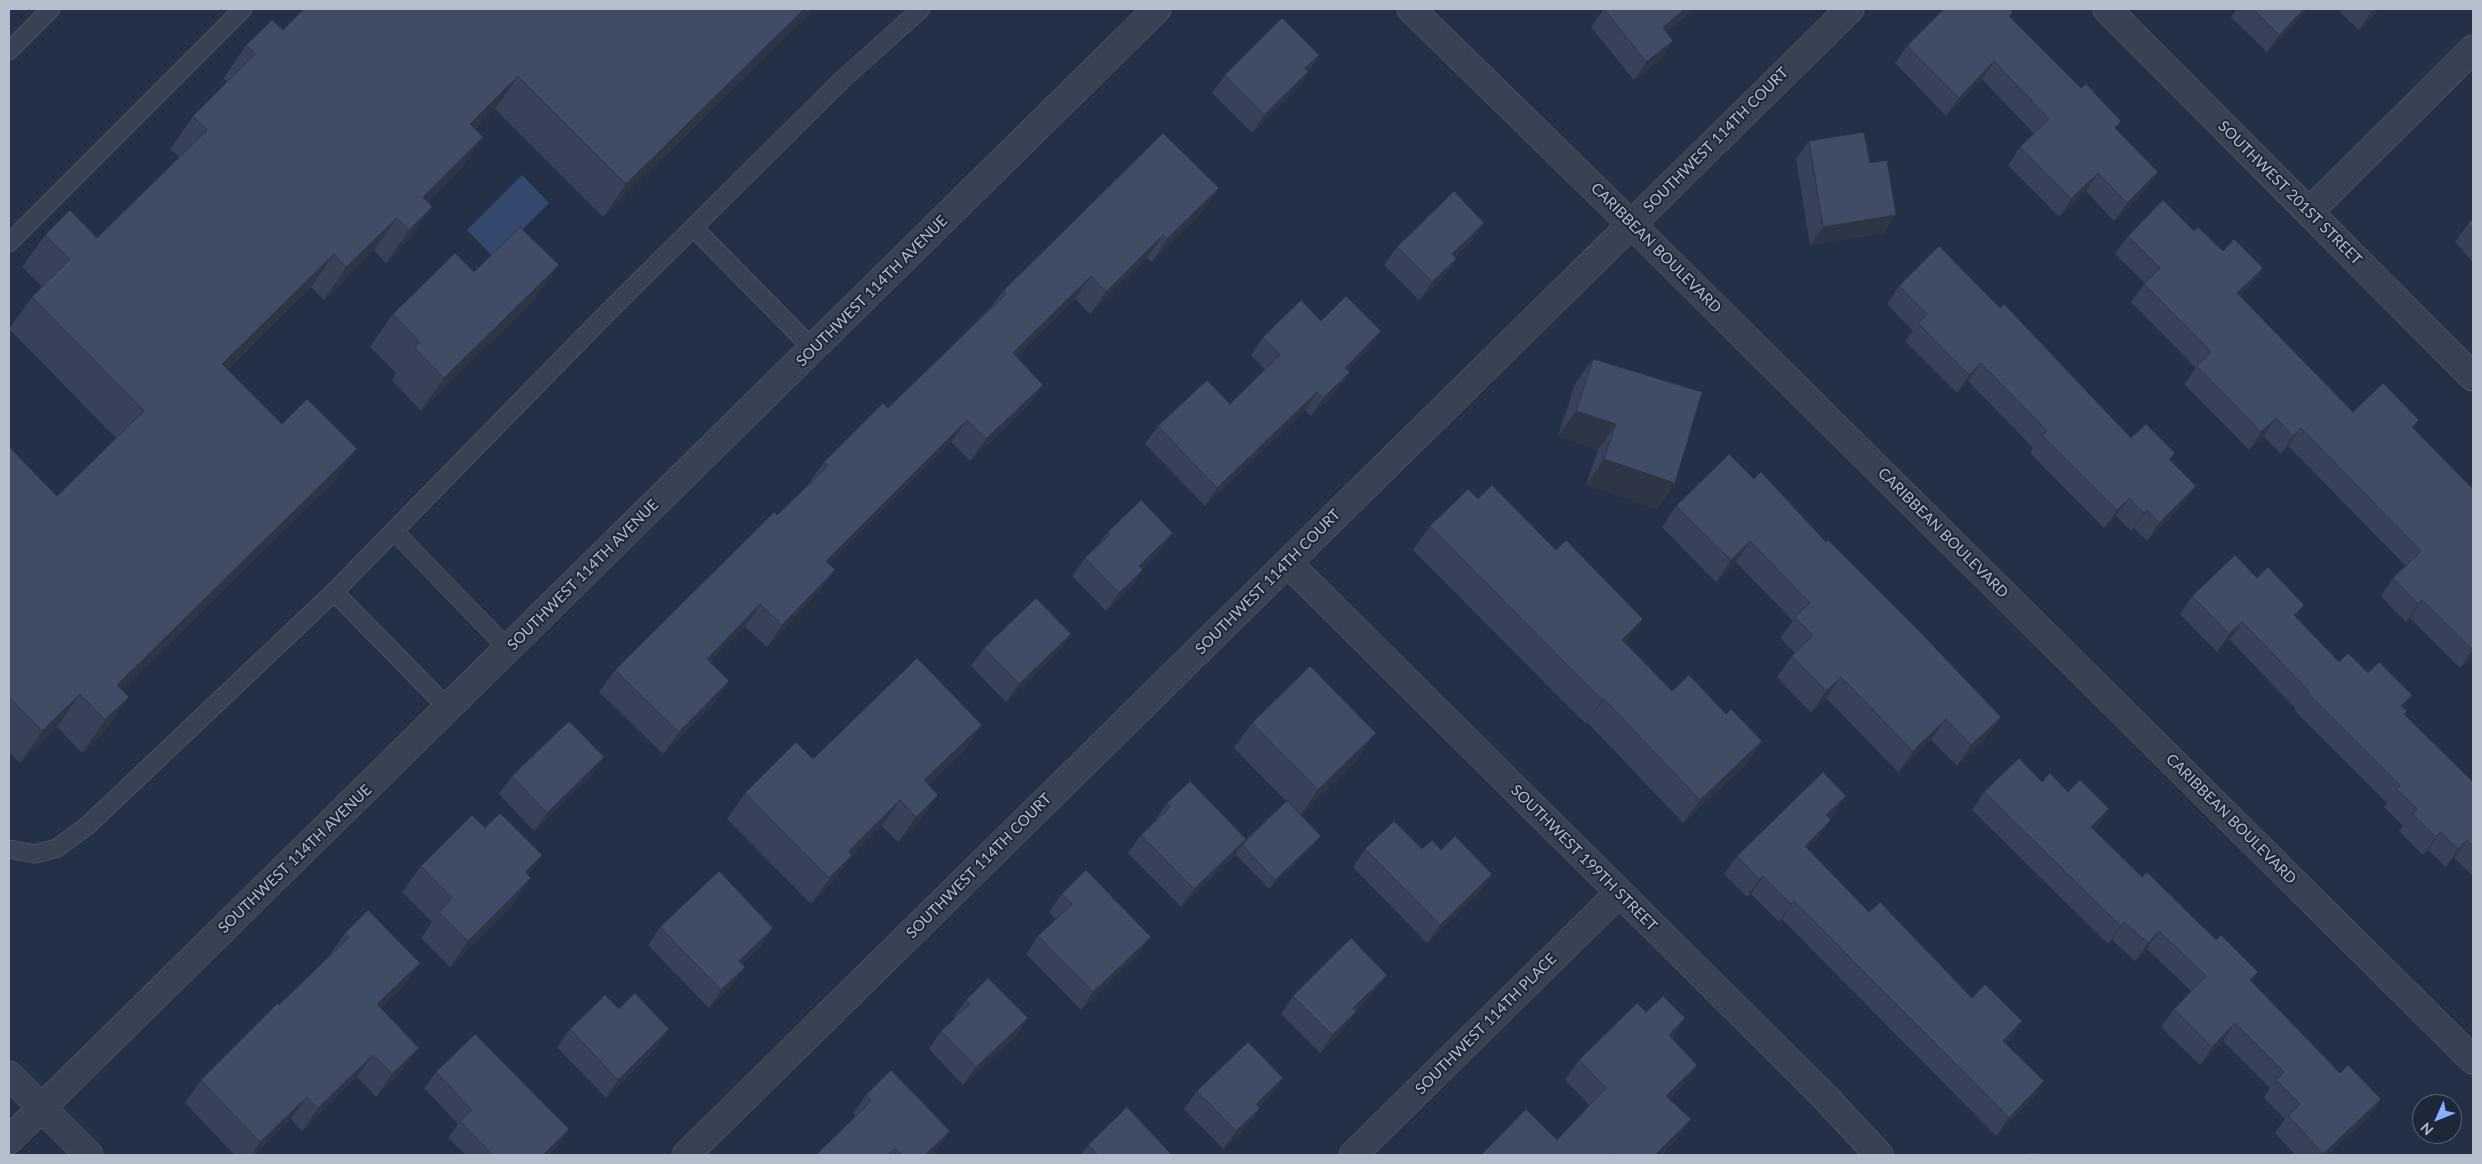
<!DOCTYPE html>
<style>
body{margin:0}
#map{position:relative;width:2482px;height:1164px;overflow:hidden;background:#243045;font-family:Lato,sans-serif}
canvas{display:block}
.frame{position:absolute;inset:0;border:10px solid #b6bece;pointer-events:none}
.north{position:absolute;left:2412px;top:1094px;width:50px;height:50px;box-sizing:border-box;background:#1d273a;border:1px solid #5a6375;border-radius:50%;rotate:226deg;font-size:14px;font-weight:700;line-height:20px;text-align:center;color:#b6bece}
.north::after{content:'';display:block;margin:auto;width:18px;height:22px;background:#8aaeff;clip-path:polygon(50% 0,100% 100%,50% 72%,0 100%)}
</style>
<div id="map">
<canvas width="2482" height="1164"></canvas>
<div class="frame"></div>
<div class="north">N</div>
</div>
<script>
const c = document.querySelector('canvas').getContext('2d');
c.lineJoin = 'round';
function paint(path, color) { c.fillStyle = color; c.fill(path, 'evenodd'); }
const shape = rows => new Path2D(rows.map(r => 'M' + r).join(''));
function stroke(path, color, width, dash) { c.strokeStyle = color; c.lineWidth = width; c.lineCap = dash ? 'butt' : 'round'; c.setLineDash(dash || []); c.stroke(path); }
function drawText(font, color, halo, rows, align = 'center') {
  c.font = font + ' Lato,sans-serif'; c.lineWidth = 4; c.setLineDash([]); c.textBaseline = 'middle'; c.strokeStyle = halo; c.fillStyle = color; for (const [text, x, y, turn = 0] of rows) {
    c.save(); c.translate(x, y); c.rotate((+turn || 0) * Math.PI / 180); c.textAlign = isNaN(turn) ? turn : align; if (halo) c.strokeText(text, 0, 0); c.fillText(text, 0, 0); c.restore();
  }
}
paint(shape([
 [522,175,549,203,494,258,467,230]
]), '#34476c');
const service = shape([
 [9,51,51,9],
 [694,228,813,349],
 [9,243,243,9],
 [394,531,508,649],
 [334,592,449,709],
 [9,849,35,854,57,848,87,826,334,592,608,312,842,80,921,9]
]);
const minor = shape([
 [2107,9,2473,377],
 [2309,212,2473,49],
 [1288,563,1823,1095,1879,1155],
 [42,1108,89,1155],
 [686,1155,1850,9],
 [1353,1155,1619,893]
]);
const tertiary = shape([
 [1411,9,1631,224,2473,1060],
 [9,1075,42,1108],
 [9,1140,1157,9]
]);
stroke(service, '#576072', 19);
stroke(minor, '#576072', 29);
stroke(tertiary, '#576072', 29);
stroke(service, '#394255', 18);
stroke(minor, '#394255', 28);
stroke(tertiary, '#394255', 28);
paint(shape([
 [814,9,603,217,495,109,475,129,483,137,460,170,428,202,432,207,409,239,386,263,374,250,324,300,311,287,228,369,334,481,122,690,106,730,82,753,57,727,20,763,9,752,9,447,57,496,116,438,9,329,32,297,42,286,22,267,45,235,97,238,179,157,170,149,193,116,227,82,224,78,246,45],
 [1604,9,1695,9,1666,32,1673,41,1661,59,1634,80,1591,27],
 [2237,9,2309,9,2267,52,2231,17],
 [2337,9,2380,9,2359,30],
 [2013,12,2010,17,2115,129,2158,172,2145,190,2114,221,2086,191,2059,217,2008,165,2020,147,2034,134,1982,79,1946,116,1895,63,1907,46],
 [1319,55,1296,90,1252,133,1212,93,1225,75],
 [1809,141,1870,163,1884,233,1810,245,1796,159],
 [1219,188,1203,211,1152,262,1147,258,1090,314,1075,299,1016,357,1043,385,1027,407,970,461,951,442,829,564,835,570,819,592,767,647,745,627,710,662,714,704,663,754,599,692,615,670,809,485,808,484,824,462,888,408,992,306,1003,291],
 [2473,219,2473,262,2455,242,2468,224],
 [2194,231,2223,251,2263,268,2250,285,2239,296,2353,412,2419,420,2413,428,2473,489,2473,655,2460,668,2410,618,2406,622,2381,596,2393,578,2406,566,2288,446,2281,454,2263,436,2249,450,2184,384,2196,368,2131,302,2145,283,2115,254,2128,236],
 [1472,241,1455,257,1456,259,1444,277,1419,300,1384,265,1397,247],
 [474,272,536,297,421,411,392,380,396,373,370,347,393,314],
 [1899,286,2131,438,2175,453,2170,460,2183,504,2147,541,2134,528,2131,531,2116,516,2104,528,2030,453,2033,448,1968,381,1957,393,1905,341,1913,331,1887,304],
 [1321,321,1369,349,1348,370,1350,372,1337,390,1311,416,1305,410,1205,506,1145,444,1158,426,1230,404,1265,370,1251,355,1263,337],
 [1593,359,1675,483,1657,509,1586,485,1598,450,1558,436,1575,384],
 [1754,479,1826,542,2001,717,1986,738,1957,766,1931,740,1898,772,1826,698,1811,713,1777,677,1792,656,1795,653,1780,638,1793,621,1736,562,1716,582,1662,527,1676,506],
 [1430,526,1626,643,1672,691,1726,714,1762,741,1746,765,1683,823,1587,722,1586,724,1413,550],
 [1108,532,1160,551,1142,569,1131,588,1106,611,1072,576,1085,558,1098,545],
 [2192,596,2296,617,2339,662,2403,708,2407,711,2404,715,2473,782,2473,876,2454,858,2446,867,2428,850,2423,855,2399,831,2403,826,2384,807,2387,803,2295,711,2296,709,2230,640,2217,652,2180,614],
 [1071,634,1058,652,1006,702,971,666,984,648],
 [1252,723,1358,759,1301,815,1321,836,1314,845,1269,889,1235,854,1233,857,1181,907,1128,853,1141,835,1154,822,1166,804,1246,839,1243,842,1286,801,1234,748],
 [964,751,928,785,920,821,898,842,882,826,851,857,834,880,811,904,727,819,745,793,813,759],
 [604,757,592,775,534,831,499,794,512,776],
 [1984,792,2068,792,2109,809,2094,830,2142,877,2216,940,2258,972,2251,981,2340,1073,2381,1099,2369,1117,2328,1155,2295,1155,2275,1133,2285,1119,2264,1098,2270,1088,2223,1041,2200,1065,2161,1027,2174,1009,2191,991,2147,949,2135,961,2112,940,2108,944,1972,810],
 [1834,814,1829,818,1818,838,1807,848,1869,912,1972,998,2022,1021,2010,1039,2006,1044,2044,1081,2032,1099,1996,1136,1782,919,1779,922,1751,894,1747,897,1724,874,1737,856],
 [485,828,542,855,528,875,531,878,513,904,450,967,421,938,432,922,402,892,421,866],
 [1365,849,1441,850,1492,874,1480,892,1427,943,1353,867],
 [1062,894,1138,955,1081,1010,1026,954,1038,936,1056,919,1049,912],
 [660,927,773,928,761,946,742,964,745,967,732,985,709,1008,648,945],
 [345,933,404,986,381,1008,403,1070,376,1097,357,1077,302,1131,291,1119,254,1155,235,1155,185,1103,201,1080,329,956],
 [1387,975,1374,992,1356,1011,1343,1030,1320,1053,1281,1014,1293,996],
 [966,1000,1016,1036,963,1085,929,1049,941,1031,954,1019,953,1018],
 [619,1009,669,1029,657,1047,606,1098,557,1047,570,1029],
 [1646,1012,1685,1018,1672,1038,1697,1065,1683,1085,1669,1099,1677,1139,1661,1155,1481,1155,1557,1140,1590,1106,1565,1080,1579,1060],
 [436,1072,558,1146,548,1155,466,1155,448,1138,458,1124,424,1088],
 [1283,1078,1270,1096,1259,1107,1260,1108,1247,1126,1223,1149,1184,1109,1197,1091],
 [866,1095,950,1131,937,1149,931,1155,816,1155,856,1116,853,1113],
 [1088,1145,1172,1155,1081,1155]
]), '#374158');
paint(shape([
 [804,9,814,9,603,217,626,184],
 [1685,9,1695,9,1650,45,1663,27],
 [2304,9,2309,9,2267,52,2279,35],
 [2375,9,2380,9,2359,30,2371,12],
 [1673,41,1661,59,1634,80,1646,62],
 [1319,55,1306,73,1305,68],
 [1994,61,1982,79,1946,116,1959,98],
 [1308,72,1296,90,1252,133,1264,115],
 [518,76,495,109,447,156,470,124],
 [483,137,460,170,404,225,423,197],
 [2158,172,2145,190,2114,221,2127,203],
 [2098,173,2086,191,2059,217,2071,199],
 [1219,188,1203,211,1152,262,1167,239],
 [432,207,409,239,386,263,409,230],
 [1896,215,1884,233,1810,245,1823,227],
 [397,218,374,250,324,300,346,267],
 [1484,223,1472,241,1439,272,1452,254],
 [1163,235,1147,258,1090,314,1106,292],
 [334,254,311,287,200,396,222,364],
 [1456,259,1444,277,1419,300,1432,282],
 [559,265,536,297,421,411,444,378],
 [2263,268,2250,285,2224,311,2237,293],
 [1091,276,1075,299,997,376,1013,353],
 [1381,331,1369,349,1333,386,1345,368],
 [1981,363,1968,381,1957,393,1969,375],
 [1350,372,1337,390,1311,416,1323,398],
 [1043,385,1027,407,970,461,986,439],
 [1317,392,1305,410,1205,506,1217,488],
 [1576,411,1616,424,1598,450,1558,436],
 [2276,418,2263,436,2249,450,2261,432],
 [967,420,951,442,810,584,826,561],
 [2301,428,2288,446,2281,454,2293,436],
 [357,449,334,481,99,714,117,685],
 [1604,459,1675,483,1657,509,1586,485],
 [2196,486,2183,504,2147,541,2159,523],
 [2129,498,2116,516,2104,528,2117,510],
 [2147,510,2134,528,2131,531,2144,513],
 [1173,533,1160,551,1127,584,1139,566],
 [1750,541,1736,562,1716,582,1731,560],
 [835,570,819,592,767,647,782,625],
 [1143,570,1131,588,1106,611,1119,593],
 [2422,600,2410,618,2406,622,2418,604],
 [760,604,745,627,691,681,707,659],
 [2304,605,2292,623,2294,615],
 [1643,619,1627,642,1606,663,1622,640],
 [2242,622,2230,640,2217,652,2229,634],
 [1071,634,1058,652,1006,702,1019,684],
 [2473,649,2473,655,2460,668],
 [1841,677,1826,698,1811,713,1826,691],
 [729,681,714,704,663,754,679,732],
 [80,694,57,727,20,763,42,731],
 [2412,695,2400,713,2401,706],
 [129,697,106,730,82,753,105,720],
 [1604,699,1587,722,1586,724,1602,700],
 [2001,717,1986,738,1957,766,1971,745],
 [1946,719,1931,740,1898,772,1913,751],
 [982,725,964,751,906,806,924,780],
 [1376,733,1358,759,1300,816,1318,790],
 [1762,741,1746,765,1683,823,1700,800],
 [604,757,592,775,534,831,547,813],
 [938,795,920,821,898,842,916,817],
 [1846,796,1834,814,1814,833,1826,815],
 [900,800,882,826,851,857,834,880,811,904,849,851],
 [2109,809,2097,827,2078,845,2091,827],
 [1831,820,1818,838,1792,864,1805,846],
 [2440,832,2428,850,2423,855,2436,837],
 [1321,836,1314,845,1269,889,1275,880],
 [1246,839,1233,857,1181,907,1194,889],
 [2467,840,2454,858,2446,867,2458,849],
 [542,855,524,881,525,872],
 [1492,874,1480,892,1427,943,1440,925],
 [1763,876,1751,894,1747,897,1759,879],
 [531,878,513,904,450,967,468,941],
 [1794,901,1782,919,1779,922,1791,904],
 [2124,922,2112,940,2108,944,2121,926],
 [773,928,761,946,726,979,739,961],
 [2159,931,2147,949,2135,961,2148,943],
 [1151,937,1138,955,1081,1010,1093,992],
 [420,963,404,986,361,1027,377,1004],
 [745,967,732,985,709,1008,721,990],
 [1387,975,1374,992,1340,1026,1353,1008],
 [1356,1012,1343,1030,1320,1053,1332,1035],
 [1028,1018,1016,1036,963,1085,976,1067],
 [1685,1018,1672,1038,1669,1035],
 [2022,1021,2010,1039,1990,1059,2003,1041],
 [2235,1023,2223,1041,2200,1065,2212,1047],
 [669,1029,657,1047,606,1098,618,1080],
 [419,1048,403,1070,376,1097,392,1074],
 [373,1055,357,1077,302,1131,318,1108],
 [1697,1065,1683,1085,1652,1116,1666,1096],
 [1283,1078,1270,1096,1243,1122,1256,1104],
 [2044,1081,2032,1099,1996,1136,2009,1118],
 [307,1097,291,1119,254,1155,251,1155,260,1142],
 [2381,1099,2369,1117,2328,1155,2322,1155],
 [1260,1108,1247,1126,1223,1149,1236,1131],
 [1691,1119,1677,1139,1661,1155,1655,1155],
 [569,1129,558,1146,548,1155,543,1155],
 [950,1131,937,1149,931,1155,925,1155]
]), '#2d3547');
const building = shape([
 [304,9,804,9,626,184,518,76,470,124,483,137,423,197,432,207,409,230,397,218,346,267,334,254,222,364,282,424,307,399,357,449,117,685,129,697,105,720,80,694,42,731,9,697,9,447,57,496,144,411,32,297,70,259,45,235,70,210,97,238,207,130,193,116,255,54,246,45,272,20,283,30,304,9],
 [1604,9,1685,9,1663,27,1673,41,1646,62,1604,9],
 [1944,9,2010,9,2013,12,2009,16,2081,88,2086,84,2121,121,2115,128,2158,172,2127,203,2098,173,2071,199,2020,147,2049,119,1994,61,1959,98,1907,46,1944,9],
 [2253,9,2304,9,2279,35,2253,9],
 [2368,9,2375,9,2371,12,2368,9],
 [1282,18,1319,55,1305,68,1308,72,1264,115,1225,75,1282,18],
 [1864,132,1870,163,1887,160,1896,215,1823,227,1809,141,1864,132],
 [1163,133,1219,188,1167,239,1163,235,1106,292,1091,276,1013,353,1043,385,986,439,967,420,826,561,835,570,782,625,760,604,707,659,729,681,679,732,615,670,774,512,777,515,828,466,824,462,883,403,888,408,1006,294,1003,291,1163,133],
 [1454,191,1484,223,1452,254,1456,259,1432,282,1397,247,1454,191],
 [2163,200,2194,231,2198,227,2223,251,2234,239,2263,268,2237,293,2353,412,2383,383,2419,420,2412,427,2473,489,2473,650,2422,600,2418,604,2393,578,2421,551,2301,428,2293,436,2276,418,2261,432,2197,366,2211,352,2144,284,2160,268,2128,236,2163,200],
 [2473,219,2473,230,2468,224,2473,219],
 [520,227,559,265,444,378,414,347,420,342,393,314,455,253,474,272,520,227],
 [1939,246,2000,308,2004,304,2131,438,2146,424,2175,453,2169,459,2196,486,2159,523,2147,510,2144,513,2129,498,2117,510,2042,435,2047,431,1981,363,1969,375,1918,323,1927,314,1899,286,1939,246],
 [1346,296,1381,331,1345,368,1350,372,1323,398,1317,392,1217,488,1158,426,1207,380,1230,404,1280,355,1263,337,1301,300,1321,321,1346,296],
 [1593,359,1702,392,1675,483,1604,459,1616,424,1576,411,1593,359],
 [1729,454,1754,479,1761,472,1826,542,1828,540,1924,636,2001,717,1971,745,1946,719,1913,751,1841,677,1826,691,1792,656,1813,635,1795,617,1810,603,1750,541,1731,560,1676,506,1729,454],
 [1492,485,1556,550,1566,540,1643,619,1622,640,1672,691,1689,675,1726,714,1731,709,1762,741,1700,800,1604,699,1602,700,1430,526,1468,489,1478,499,1492,485],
 [1141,500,1173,533,1139,566,1143,570,1119,593,1085,558,1110,534,1108,532,1141,500],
 [2235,555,2257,578,2268,567,2304,605,2294,615,2339,662,2348,653,2368,673,2379,662,2412,695,2401,706,2407,711,2404,714,2473,782,2473,846,2467,840,2458,849,2440,832,2436,837,2412,813,2417,809,2397,789,2400,785,2308,693,2309,691,2242,622,2229,634,2192,596,2235,555],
 [1036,598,1071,634,1019,684,984,648,1036,598],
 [917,658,982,725,924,780,938,795,916,817,900,800,849,851,852,855,829,878,745,793,796,742,813,759,917,658],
 [1310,666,1376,733,1318,790,1252,723,1310,666],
 [569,721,604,757,547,813,512,776,569,721],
 [2019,758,2042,782,2050,773,2068,792,2080,780,2109,809,2091,827,2142,877,2147,872,2216,940,2221,935,2258,972,2250,980,2340,1073,2348,1065,2381,1099,2323,1154,2288,1115,2300,1104,2276,1080,2284,1072,2235,1023,2212,1047,2174,1009,2206,976,2159,931,2148,943,2124,922,2121,926,1984,792,2019,758],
 [1823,772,1846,796,1826,815,1831,820,1805,846,1869,912,1880,902,1972,998,1985,984,2022,1021,2003,1041,2044,1081,2009,1118,1794,901,1791,904,1763,876,1759,879,1737,856,1823,772],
 [1190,781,1246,839,1194,889,1141,835,1170,807,1166,804,1190,781],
 [1287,801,1321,836,1275,880,1242,845,1287,801],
 [500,813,542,855,525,872,531,878,468,941,439,912,452,898,421,866,472,815,485,828,500,813],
 [1394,821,1422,849,1432,840,1441,850,1455,836,1492,874,1440,925,1365,849,1394,821],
 [1086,870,1151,937,1093,992,1038,936,1072,904,1062,894,1086,870],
 [719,871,773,928,739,961,745,967,721,990,660,927,719,871],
 [368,910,420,963,377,1004,419,1048,392,1074,373,1055,318,1108,307,1097,260,1142,201,1080,278,1003,279,1005,349,937,345,933,368,910],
 [1351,938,1387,975,1353,1008,1356,1012,1332,1035,1293,996,1351,938],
 [988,978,1028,1018,976,1067,941,1031,970,1004,966,1000,988,978],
 [635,993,669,1029,618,1080,570,1029,605,995,619,1009,635,993],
 [1663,996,1685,1018,1669,1035,1697,1065,1666,1096,1691,1119,1655,1155,1614,1155,1612,1154,1611,1155,1481,1155,1526,1109,1557,1140,1606,1088,1579,1060,1637,1003,1646,1012,1663,996],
 [475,1034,569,1129,543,1155,493,1155,460,1121,472,1110,436,1072,475,1034],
 [1248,1042,1283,1078,1256,1104,1260,1108,1236,1131,1197,1091,1248,1042],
 [891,1070,950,1131,925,1155,902,1155,895,1149,888,1155,816,1155,871,1101,866,1095,891,1070],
 [1127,1107,1172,1155,1098,1155,1088,1145,1127,1107],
 [2031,1153,2047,1155,2030,1155,2031,1153]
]);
paint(building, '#404c66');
stroke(building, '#2d3547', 1);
drawText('15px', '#b6bece', '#1d273a', [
 ["SOUTHWEST 114TH COURT",1716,140,-45],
 ["SOUTHWEST 201ST STREET",2290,193,45],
 ["CARIBBEAN BOULEVARD",1656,248,45],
 ["SOUTHWEST 114TH AVENUE",872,291,-45],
 ["CARIBBEAN BOULEVARD",1943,533,45],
 ["SOUTHWEST 114TH AVENUE",583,575,-45],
 ["SOUTHWEST 114TH COURT",1268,582,-45],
 ["CARIBBEAN BOULEVARD",2231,819,45],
 ["SOUTHWEST 199TH STREET",1584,858,45],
 ["SOUTHWEST 114TH AVENUE",295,859,-44],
 ["SOUTHWEST 114TH COURT",979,866,-45],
 ["SOUTHWEST 114TH PLACE",1486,1024,-45]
]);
</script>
